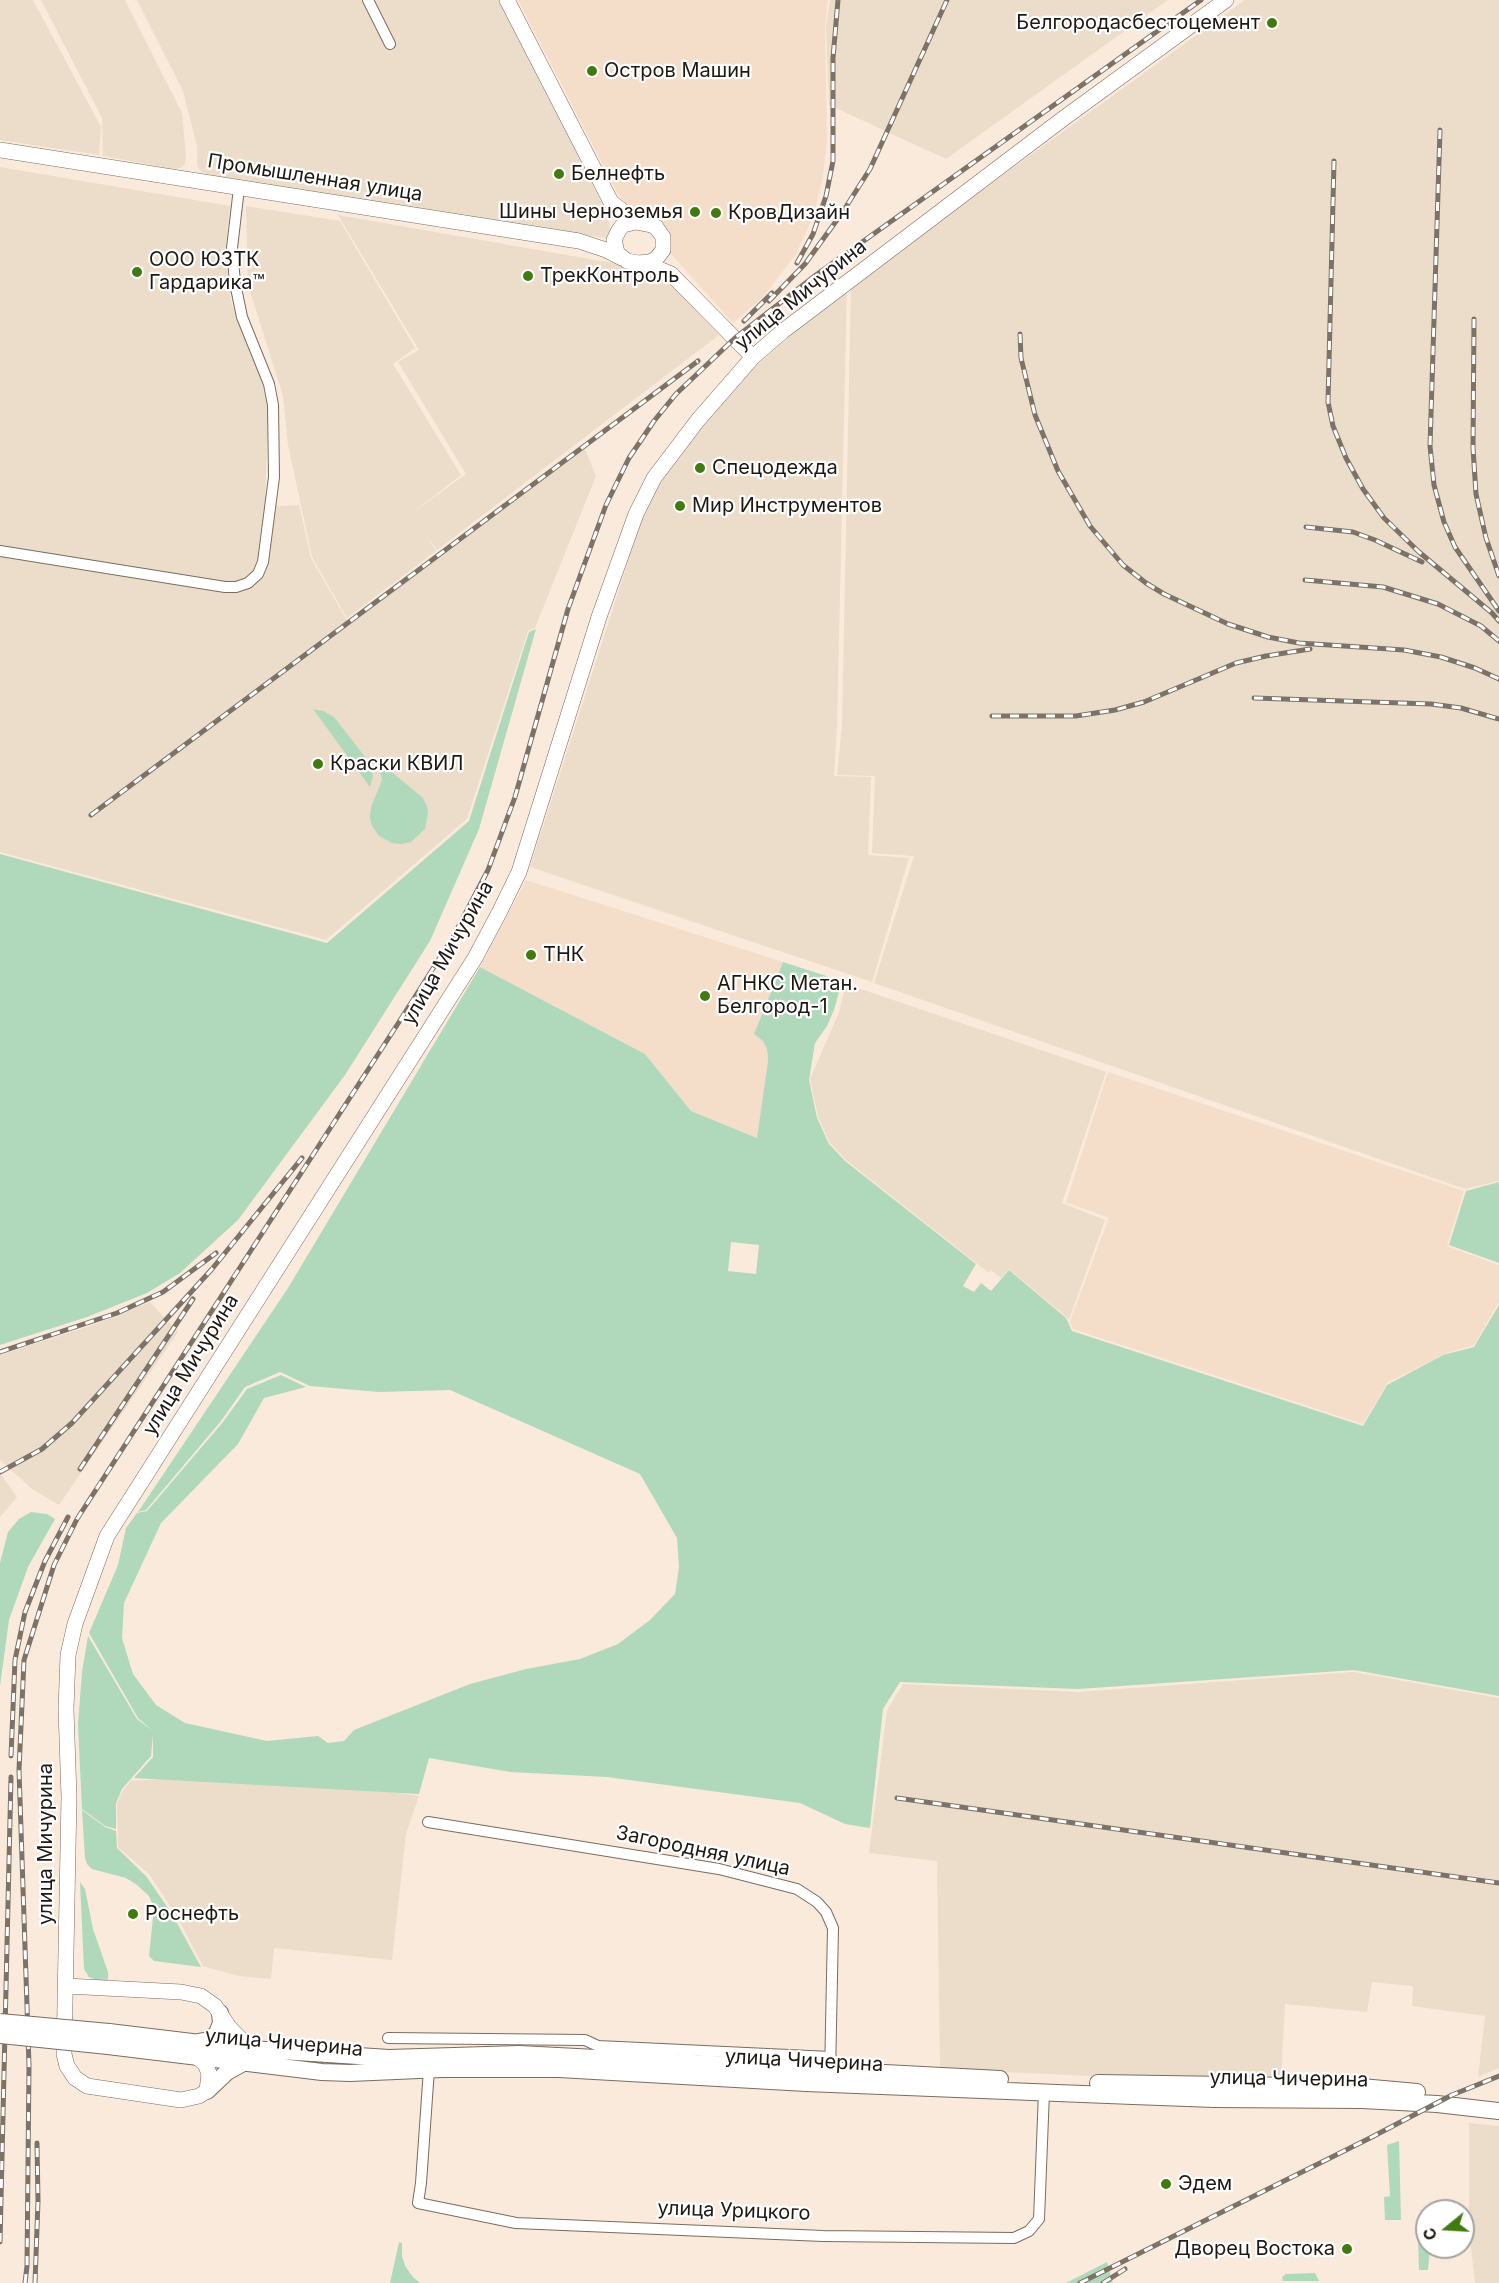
<!DOCTYPE html>
<meta charset="utf-8">
<style>
body{margin:0}
#map{position:relative;width:1499px;height:2283px;overflow:hidden;background:#faeadb;font-family:Inter,sans-serif}
canvas{display:block}
.north{position:absolute;left:1415px;top:2199px;width:60px;height:60px;box-sizing:border-box;background:#fff;border:2px solid #a5a3a1;border-radius:50%;rotate:252deg;font-size:16px;font-weight:700;line-height:24px;text-align:center;color:#1e1813}
.north::after{content:'';display:block;margin:auto;width:21px;height:27px;background:#407a10;clip-path:polygon(50% 0,100% 100%,50% 72%,0 100%)}
</style>
<div id="map">
<canvas width="1499" height="2283"></canvas>
<div class="north">С</div>
</div>
<script>
const c = document.querySelector('canvas').getContext('2d');
c.lineJoin = 'round';
function paint(path, color) { c.fillStyle = color; c.fill(path, 'evenodd'); }
const shape = rows => new Path2D(rows.map(r => 'M' + r).join(''));
function stroke(path, color, width, dash) { c.strokeStyle = color; c.lineWidth = width; c.lineCap = dash ? 'butt' : 'round'; c.setLineDash(dash || []); c.stroke(path); }
function drawText(font, color, halo, rows, align = 'center') {
  c.font = font + ' Inter,sans-serif'; c.lineWidth = 4.5; c.setLineDash([]); c.textBaseline = 'middle'; c.strokeStyle = halo; c.fillStyle = color; for (const [text, x, y, turn = 0] of rows) {
    c.save(); c.translate(x, y); c.rotate((+turn || 0) * Math.PI / 180); c.textAlign = isNaN(turn) ? turn : align; if (halo) c.strokeText(text, 0, 0); c.fillText(text, 0, 0); c.restore();
  }
}
paint(shape([
 [518,0,828,0,825,27,827,143,822,182,813,217,796,254,764,296,733,323,619,196],
 [526,880,783,962,754,1034,763,1040,767,1049,768,1061,758,1138,691,1111,645,1054,480,967],
 [1108,1072,1464,1191,1447,1246,1499,1265,1499,1302,1474,1345,1444,1354,1387,1383,1363,1424,1073,1329,1070,1321,1109,1218,1066,1202]
]), '#f4deca');
paint(shape([
 [0,0,33,0,101,127,99,155,0,140],
 [41,0,125,0,182,113,186,156,185,164,181,168,174,169,103,156,102,118],
 [137,0,501,0,608,216,611,239,209,175,202,172,197,166,197,146,183,91],
 [830,0,1168,0,946,159,829,105,826,27],
 [1245,0,1499,0,1499,1181,1465,1189,874,983,914,856,872,853,875,776,837,775,842,725,851,285],
 [0,167,230,206,225,252,231,302,264,387,268,407,265,507,299,505,311,558,349,624,585,449,596,476,535,628,528,631,467,819,326,940,0,852],
 [246,206,340,221,415,348,393,364,461,475,411,514,466,474,398,362,419,350,338,215,647,269,660,274,719,335,437,550,428,538,436,551,347,618,312,557,288,445,283,396,248,285],
 [847,286,837,727,834,776,871,777,868,855,909,858,872,982,530,867,648,499,685,442,756,366],
 [846,984,1106,1072,1062,1203,1105,1220,1069,1319,1009,1269,1001,1278,991,1270,989,1273,846,1160,830,1143,818,1117,810,1079,839,1012],
 [150,1302,178,1332,59,1505,32,1489,0,1460,0,1355,93,1325],
 [0,1473,17,1497,0,1517],
 [1354,1672,1499,1698,1499,2068,1478,2077,1485,2016,1412,2006,1413,1986,1372,1982,1367,2012,1285,2004,1281,2079,1113,2077,940,2069,937,1861,869,1853,887,1710,903,1684,1078,1692],
 [202,1766,419,1796,406,1834,392,1960,274,1948,271,1979,238,1976,203,1966,175,1913,149,1874,118,1847,117,1804,123,1790,131,1781,179,1778],
 [1469,2123,1499,2126,1499,2283,1475,2283,1469,2230]
]), '#ecddca');
paint(shape([
 [536,629,479,829,430,941,345,1075,238,1220,180,1273,147,1293,87,1317,0,1345,0,854,327,943,469,821,529,632],
 [313,709,323,711,334,717,369,762,373,776,370,787],
 [381,763,423,798,427,806,428,813,425,829,411,842,402,844,392,843,379,836,372,826,370,818,371,807,382,780,379,766],
 [783,962,842,981,834,1010,827,1026,815,1043,809,1080,817,1118,829,1144,845,1161,976,1264,963,1286,974,1292,981,1283,991,1291,1009,1270,1066,1318,1072,1331,1363,1426,1387,1385,1443,1355,1474,1347,1499,1305,1499,1696,1354,1670,1078,1689,900,1682,883,1709,870,1828,845,1824,800,1803,607,1777,510,1772,429,1758,419,1794,134,1778,153,1757,153,1734,151,1756,122,1789,116,1803,116,1829,105,1826,82,1809,78,1725,82,1672,88,1636,137,1719,153,1731,138,1718,89,1633,118,1565,126,1528,137,1513,147,1511,223,1422,247,1389,281,1375,306,1387,264,1398,238,1444,161,1523,124,1603,122,1638,133,1674,156,1705,185,1723,267,1741,318,1736,328,1743,344,1741,354,1730,470,1684,526,1669,580,1659,618,1644,650,1620,675,1594,679,1567,677,1538,640,1474,450,1390,379,1392,310,1386,280,1372,245,1387,221,1421,146,1510,138,1512,288,1288,480,967,645,1054,691,1111,757,1138,768,1061,767,1049,763,1041,754,1034],
 [731,1242,759,1245,756,1274,728,1271],
 [1499,1182,1499,1263,1449,1245,1466,1191],
 [31,1512,47,1514,55,1519,28,1567,9,1620,0,1686,0,1563,8,1532,19,1519],
 [82,1810,105,1827,116,1831,117,1848,146,1876,172,1914,201,1967,154,1961,149,1956,154,1908,149,1896,137,1885,126,1878,92,1869,87,1864,85,1858],
 [80,1882,85,1889,93,1929,108,1972,108,1980,104,1983,89,1977,84,1969],
 [1399,2141,1401,2220,1385,2220,1384,2197,1390,2196,1387,2145],
 [1418,2239,1427,2241,1427,2247,1430,2247,1428,2270,1419,2270],
 [399,2242,402,2243,402,2256,405,2266,413,2277,420,2283,390,2283],
 [1107,2262,1113,2283,1066,2283],
 [1315,2273,1319,2281,1283,2281,1282,2277,1286,2274]
]), '#b0d9bb');
const street = shape([
 [368,0,390,44],
 [0,551,225,587,236,587,248,583,258,574,263,562,274,477,273,405,269,384,242,317,235,283,232,248,239,188],
 [428,1822,719,1869,797,1889,817,1902,826,1912,833,1928,830,2075],
 [388,2038,585,2040,598,2046,831,2057],
 [429,2069,421,2183,418,2203,516,2223,823,2236,1014,2238,1029,2231,1039,2219,1044,2092]
]);
const secondary = shape([
 [507,0,611,202,625,213,643,222],
 [0,150,579,241,606,250,622,258],
 [636,222,651,225,656,227,663,237,663,250,656,259,650,262,638,263,627,261,617,253,616,248,614,240,619,230,623,225,636,222],
 [644,263,671,274,753,357],
 [66,1986,181,1992,201,1996,215,2006,229,2027,250,2049],
 [197,2057,205,2064,209,2073,207,2091,199,2096,181,2100,87,2086,75,2078,67,2066,64,2054,69,1797,66,1709,68,1655,75,1624,107,1536,475,958,500,911,519,872,599,617,636,514,654,478,673,453,698,420,753,357,783,331,1064,118,1226,0]
]);
const primary = shape([
 [109,2032,250,2049,389,2058,519,2054,1000,2079],
 [198,2042,209,2040,217,2033,221,2023,220,2013],
 [108,2046,322,2072,350,2073,442,2069,559,2069,806,2083,1133,2096,1214,2099,1362,2100,1437,2104,1499,2111],
 [1098,2083,1361,2087,1417,2092],
 [207,2091,227,2072,245,2062]
]);
stroke(street, '#7a6c5f', 12);
stroke(secondary, '#7a6c5f', 16);
stroke(primary, '#7a6c5f', 18);
stroke(street, '#fff', 10);
stroke(secondary, '#fff', 15);
stroke(primary, '#fff', 16);
const rail = shape([
 [1440,130,1430,446,1434,485,1444,522,1455,547,1499,611],
 [1334,161,1328,402,1333,426,1346,458,1363,489,1384,518,1419,552,1492,613,1499,621],
 [797,263,813,234,826,196,833,161,833,58,838,0],
 [769,301,805,264,842,213,870,169,947,0],
 [1474,319,1473,448,1476,494,1486,538,1499,576],
 [744,321,772,293],
 [1020,334,1021,358,1035,415,1058,471,1090,526,1123,565,1146,583,1164,594,1228,624,1268,637,1299,643,1404,650,1441,657,1475,668,1499,679],
 [1306,527,1353,532,1375,540,1422,562],
 [1305,580,1383,587,1438,604,1481,626,1499,641],
 [1254,698,1431,704,1461,708,1499,719],
 [992,716,1076,716,1115,710,1144,702,1236,663,1266,656,1310,649],
 [91,815,698,361],
 [0,1352,117,1313,163,1292,216,1253],
 [80,1469,193,1299],
 [0,1472,42,1449,72,1423,212,1269,302,1158],
 [11,1756,15,1660,25,1612,45,1561,68,1517],
 [897,1798,1499,1883],
 [0,2242,11,1777],
 [25,2283,27,2266,29,2065,19,1770,24,1660,54,1565,77,1519,399,1022,453,937,488,870,515,797,568,609,606,505,629,458,654,421,676,394,735,338,816,275,1201,0],
 [35,2283,38,2201,37,2143],
 [1080,2283,1370,2138,1452,2095,1499,2076],
 [1103,2283,1125,2269]
]);
stroke(rail, '#7c7268', 5);
stroke(rail, '#fff', 3, [9]);
const primaryBridge = shape([
 [0,2022,109,2032],
 [0,2035,108,2046]
]);
stroke(primaryBridge, '#7a6c5f', 18, []);
stroke(primaryBridge, '#fff', 16);
for (const [x, y, r, color] of [
 [1272,23,6,"#407a10"],
 [592,71,6,"#407a10"],
 [559,174,6,"#407a10"],
 [695,212,6,"#407a10"],
 [716,213,6,"#407a10"],
 [137,272,6,"#407a10"],
 [528,276,6,"#407a10"],
 [700,468,6,"#407a10"],
 [680,506,6,"#407a10"],
 [318,764,6,"#407a10"],
 [531,955,6,"#407a10"],
 [705,996,6,"#407a10"],
 [133,1914,6,"#407a10"],
 [1166,2184,6,"#407a10"],
 [1347,2249,6,"#407a10"]
]) { const dot = new Path2D(); dot.arc(x, y, r, 0, 2 * Math.PI); c.fillStyle = color; c.fill(dot); stroke(dot, '#fff', 2); }
drawText('20px', '#1e1813', '#fff', [
 ["Белгородасбестоцемент",1260,23,"right"],
 ["Остров Машин",604,71],
 ["Белнефть",571,174],
 ["Шины Черноземья",683,212,"right"],
 ["КровДизайн",728,213],
 ["ООО ЮЗТК",149,260],
 ["Гардарика™",149,283],
 ["ТрекКонтроль",540,276],
 ["Спецодежда",712,468],
 ["Мир Инструментов",692,506],
 ["Краски КВИЛ",330,764],
 ["ТНК",543,955],
 ["АГНКС Метан.",717,984],
 ["Белгород-1",717,1007],
 ["Роснефть",145,1914],
 ["Эдем",1178,2184],
 ["Дворец Востока",1335,2249,"right"]
], 'left');
drawText('20px', '#1e1813', '#fff', [
 ["Промышленная улица",315,178,9],
 ["улица Мичурина",801,295,-39],
 ["улица Мичурина",448,953,-60],
 ["улица Мичурина",191,1365,-58],
 ["улица Мичурина",46,1844,-90],
 ["Загородняя улица",703,1851,12],
 ["улица Чичерина",284,2043,5],
 ["улица Чичерина",804,2061,3],
 ["улица Чичерина",1289,2079,1],
 ["улица Урицкого",734,2211,2]
]);
</script>
